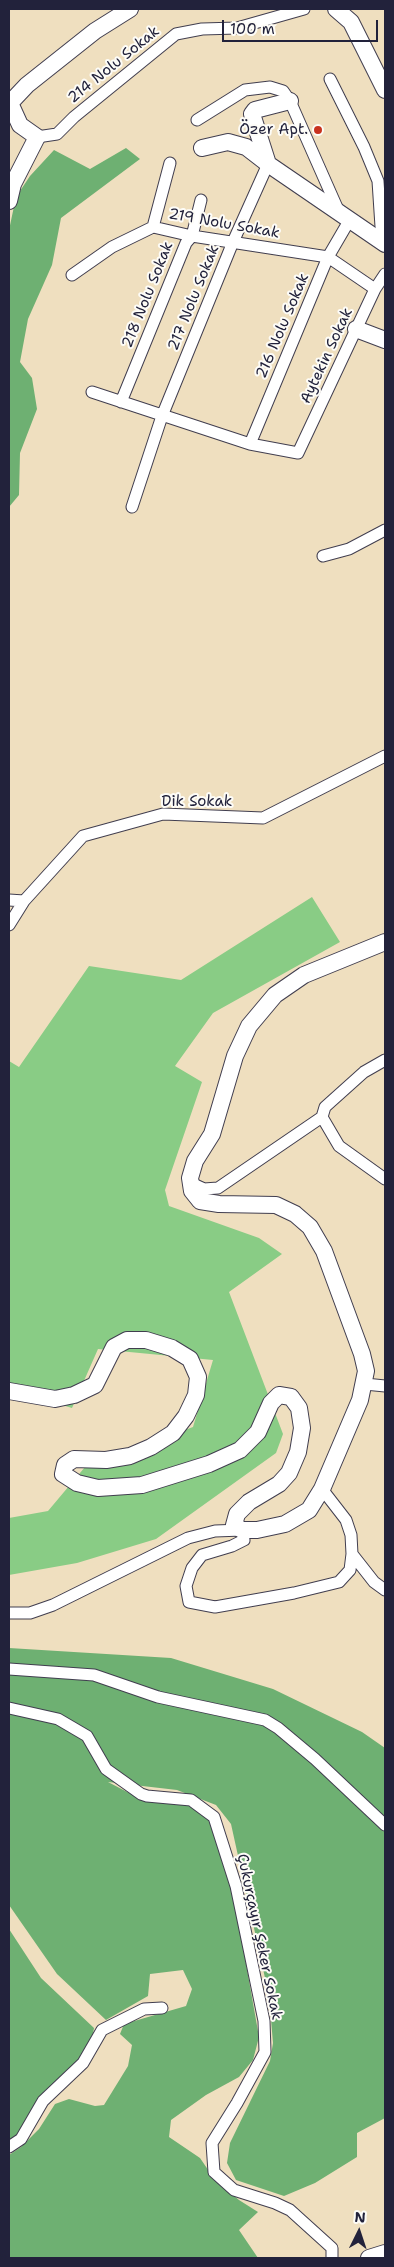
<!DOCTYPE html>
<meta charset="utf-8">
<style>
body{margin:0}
#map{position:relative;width:394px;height:2267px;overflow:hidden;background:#efdfbf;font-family:"Shantell Sans",sans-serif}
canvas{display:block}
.frame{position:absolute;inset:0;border:10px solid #22223b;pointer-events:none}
.north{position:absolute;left:334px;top:2207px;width:50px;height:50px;-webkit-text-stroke:4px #fdfcf7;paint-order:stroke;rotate:4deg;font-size:14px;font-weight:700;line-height:20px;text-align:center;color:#22223b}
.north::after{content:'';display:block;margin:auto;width:18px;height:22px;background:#22223b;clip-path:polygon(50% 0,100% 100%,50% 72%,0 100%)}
.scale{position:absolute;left:222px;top:20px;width:156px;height:22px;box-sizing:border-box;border:2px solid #22223b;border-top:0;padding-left:6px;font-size:15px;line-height:18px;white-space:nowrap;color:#22223b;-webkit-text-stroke:4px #fdfcf7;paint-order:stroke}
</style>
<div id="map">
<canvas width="394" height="2267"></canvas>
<div class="frame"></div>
<div class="north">N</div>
<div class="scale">100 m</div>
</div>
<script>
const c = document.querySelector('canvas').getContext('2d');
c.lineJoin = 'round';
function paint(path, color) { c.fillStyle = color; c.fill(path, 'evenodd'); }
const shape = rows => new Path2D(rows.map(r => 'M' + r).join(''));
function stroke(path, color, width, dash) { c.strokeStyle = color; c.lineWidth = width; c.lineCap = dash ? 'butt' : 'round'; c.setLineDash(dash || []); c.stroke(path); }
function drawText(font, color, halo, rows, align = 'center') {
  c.font = font + ' "Shantell Sans",sans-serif'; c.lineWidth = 4; c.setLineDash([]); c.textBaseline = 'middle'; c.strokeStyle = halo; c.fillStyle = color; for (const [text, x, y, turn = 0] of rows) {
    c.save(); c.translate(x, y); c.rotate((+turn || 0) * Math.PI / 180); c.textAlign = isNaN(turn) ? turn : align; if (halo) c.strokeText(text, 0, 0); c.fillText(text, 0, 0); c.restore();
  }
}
paint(shape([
 [312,897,340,942,213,1013,175,1066,202,1082,165,1190,169,1206,259,1238,282,1254,229,1292,283,1434,276,1453,156,1539,77,1563,9,1575,9,1518,48,1511,85,1467,193,1427,213,1360,98,1349,72,1408,9,1389,9,1061,19,1067,89,966,181,980]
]), '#89cc85');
paint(shape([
 [126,148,140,159,61,218,52,265,28,319,20,362,32,378,37,409,20,453,19,495,9,507,9,230,16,197,30,176,54,150,90,169],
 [9,1648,171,1658,273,1689,362,1732,385,1748,385,2118,357,2133,357,2157,315,2183,284,2196,236,2180,227,2163,230,2143,270,2061,273,2043,269,1996,231,1824,216,1805,177,1790,108,1782,135,1796,190,1804,211,1820,233,1890,259,2037,253,2060,239,2077,206,2095,171,2120,169,2137,200,2158,215,2180,239,2200,258,2212,239,2230,258,2258,9,2258,9,2155,21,2147,39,2129,55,2104,69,2099,95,2106,104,2105,128,2066,132,2045,120,2034,124,2024,186,2006,192,1989,183,1970,150,1974,148,1996,106,2020,57,1974,9,1905],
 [9,1929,41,1978,94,2028,92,2040,80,2061,18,2137,9,2143]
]), '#6eb072');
const street = shape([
 [330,79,364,147,378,181,382,242],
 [197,120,245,90,270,87,283,91,290,101,339,212],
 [37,137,57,134,74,117,176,34,202,29,237,28,304,9],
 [153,227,170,163],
 [72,275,112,247,153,227,192,236,328,257,375,289],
 [92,392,250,444,298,453,375,289,385,274],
 [121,402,186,243,192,236,201,200],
 [250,444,328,257,349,221],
 [132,507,162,416,233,242,268,164],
 [323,556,349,549,385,530],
 [9,900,24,901],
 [9,925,24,901,83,836,163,814,263,818,385,756],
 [385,1060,364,1072,325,1107,322,1117,339,1146,385,1179],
 [191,1183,204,1189,218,1188,322,1117],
 [365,1384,385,1386],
 [352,1554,374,1582,385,1590],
 [9,1613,30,1613,53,1605,188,1538,215,1531,242,1530,244,1540,232,1546,202,1555,192,1568,186,1586,189,1602,215,1607,294,1593,339,1582,350,1570,352,1554,351,1535,346,1520,322,1489],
 [9,1669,94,1675,158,1697,265,1720,278,1728,315,1759,385,1825],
 [9,1708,58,1719,87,1736,106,1769,141,1794,147,1796,191,1800,214,1817,236,1886,264,2021,265,2052,237,2103,212,2143,214,2172,234,2190,275,2203,290,2210,332,2248,332,2258],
 [9,2147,21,2139,43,2101,83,2063,102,2030,144,2009,162,2008]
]);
const secondary = shape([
 [336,9,351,22,385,90],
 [290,101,255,110,252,114,268,164,385,244],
 [202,148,228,142,246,147,268,164],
 [9,201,13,184,37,137,20,125,10,103,27,85,95,31,130,9],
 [356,329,385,340],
 [9,1391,55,1399,74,1395,95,1385,114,1347,127,1340,146,1340,172,1348,190,1359,198,1377,196,1395,186,1416,173,1433,151,1447,130,1456,106,1460,74,1459,65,1465,63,1474,77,1483,98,1488,142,1485,209,1464,240,1450,258,1432,271,1403,279,1395,291,1397,299,1408,302,1428,298,1452,289,1473,279,1484,249,1502,237,1514,234,1525,242,1530,257,1530,285,1524,309,1510,322,1489,360,1400,366,1371,362,1354,324,1251,310,1227,295,1214,276,1205,219,1204,200,1201,192,1191,190,1178,195,1161,212,1134,235,1056,249,1026,275,995,304,975,385,942],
 [369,2258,385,2253]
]);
stroke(street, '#413e4f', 13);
stroke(secondary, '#413e4f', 18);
stroke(street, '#fff', 11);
stroke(secondary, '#fff', 16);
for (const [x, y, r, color] of [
 [318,130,5,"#c8321e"]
]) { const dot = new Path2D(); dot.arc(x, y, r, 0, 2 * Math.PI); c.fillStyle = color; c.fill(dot); stroke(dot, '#fdfcf7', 2); }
drawText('15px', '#22223b', '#fdfcf7', [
 ["214 Nolu Sokak",114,65,-39],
 ["219 Nolu Sokak",224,224,10],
 ["218 Nolu Sokak",148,295,-68],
 ["217 Nolu Sokak",194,298,-68],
 ["216 Nolu Sokak",283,326,-67],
 ["Aytekin Sokak",327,356,-65],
 ["Dik Sokak",197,802],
 ["Çukurçayır Şeker Sokak",259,1937,78]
]);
drawText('15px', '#22223b', '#fdfcf7', [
 ["Özer Apt.",308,130]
], 'right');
</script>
